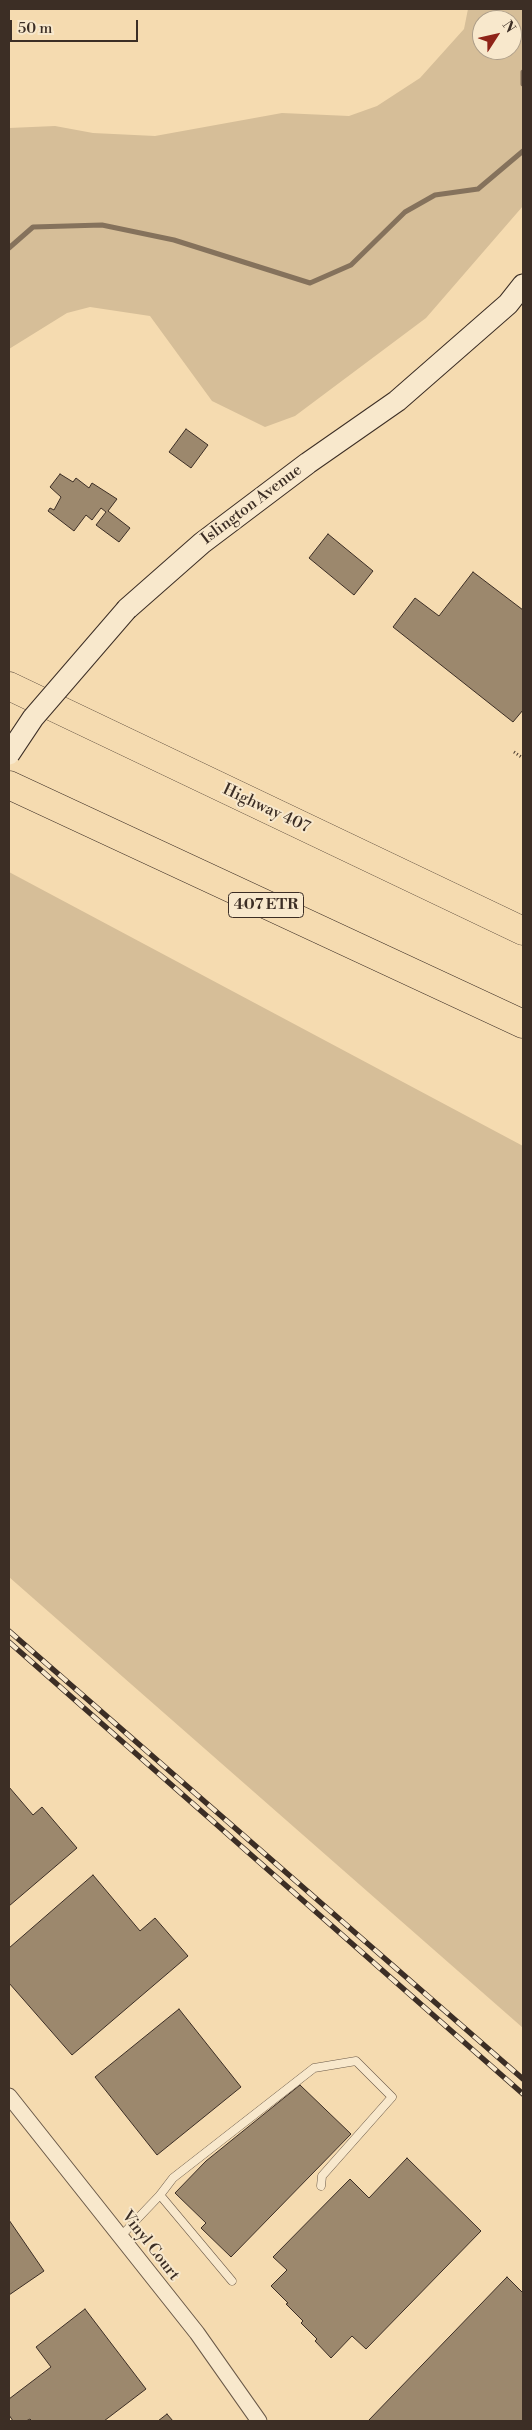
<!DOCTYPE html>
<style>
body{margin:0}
#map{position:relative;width:532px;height:2430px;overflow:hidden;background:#f5dbb0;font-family:"Libre Bodoni",serif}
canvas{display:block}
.frame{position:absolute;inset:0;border:10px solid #3c2e25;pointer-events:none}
.north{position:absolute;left:472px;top:10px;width:50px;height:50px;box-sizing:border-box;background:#f8e8cc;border:1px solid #ad9e89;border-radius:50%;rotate:55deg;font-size:14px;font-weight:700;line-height:20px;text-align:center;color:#3c2e25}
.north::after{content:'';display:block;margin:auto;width:18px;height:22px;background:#8f2418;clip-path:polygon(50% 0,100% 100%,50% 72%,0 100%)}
.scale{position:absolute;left:10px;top:20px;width:128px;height:22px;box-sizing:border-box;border:2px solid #3c2e25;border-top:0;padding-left:6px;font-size:15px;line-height:18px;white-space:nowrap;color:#3c2e25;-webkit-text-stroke:4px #f8e8cc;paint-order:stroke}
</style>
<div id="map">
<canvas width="532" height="2430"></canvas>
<div class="frame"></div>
<div class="north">N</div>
<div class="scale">50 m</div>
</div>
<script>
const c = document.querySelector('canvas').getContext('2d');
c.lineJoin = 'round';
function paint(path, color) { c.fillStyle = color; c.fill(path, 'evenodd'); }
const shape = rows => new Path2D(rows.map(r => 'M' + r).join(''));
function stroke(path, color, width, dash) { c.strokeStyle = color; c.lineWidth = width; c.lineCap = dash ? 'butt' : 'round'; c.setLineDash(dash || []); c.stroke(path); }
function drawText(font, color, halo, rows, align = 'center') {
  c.font = font + ' "Libre Bodoni",serif'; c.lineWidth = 4; c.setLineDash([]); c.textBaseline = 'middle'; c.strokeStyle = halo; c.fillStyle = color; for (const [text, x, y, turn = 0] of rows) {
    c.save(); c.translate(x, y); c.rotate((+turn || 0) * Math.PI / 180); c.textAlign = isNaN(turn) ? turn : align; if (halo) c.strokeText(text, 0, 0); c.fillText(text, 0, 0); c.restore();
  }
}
paint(shape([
 [468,9,523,9,523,206,426,318,295,416,265,427,212,401,150,316,90,307,67,313,9,349,9,128,55,126,93,133,155,136,282,113,349,116,377,106,420,78,464,29],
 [482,20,512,20,512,50,482,50],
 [9,872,523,1146,523,2028,9,1577]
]), '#d6be98');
stroke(shape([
 [523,72,523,84],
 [9,248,33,227,102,225,174,240,310,283,351,265,405,212,435,195,478,189,523,151]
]), '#85725c', 5);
const building = shape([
 [186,429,208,445,191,468,169,452,186,429],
 [60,474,73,482,76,478,89,488,92,483,117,499,108,511,130,528,119,542,96,525,106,512,101,508,92,520,86,515,74,531,48,511,50,508,54,510,61,497,50,487,60,474],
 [328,534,373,571,354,595,309,558,328,534],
 [473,572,523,610,523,710,513,722,393,627,415,598,439,616,473,572],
 [9,1787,33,1815,42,1807,77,1848,9,1906,9,1787],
 [93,1875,140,1931,155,1918,188,1956,72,2055,9,1983,9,1948,93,1875],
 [179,2009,241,2087,157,2155,95,2077,179,2009],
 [300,2085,351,2134,231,2257,201,2228,206,2223,175,2193,206,2161,300,2085],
 [407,2158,481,2231,366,2349,352,2336,331,2358,315,2341,317,2339,301,2323,303,2321,286,2304,288,2303,271,2286,287,2270,273,2257,350,2179,369,2198,407,2158],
 [9,2220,44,2271,9,2295,9,2220],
 [507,2277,523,2293,523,2421,368,2421,507,2277],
 [85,2309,146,2389,104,2421,32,2421,30,2419,26,2421,13,2421,9,2415,9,2399,51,2367,36,2347,85,2309],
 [167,2414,173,2421,158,2421,167,2414]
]);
paint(building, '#9c886d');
stroke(building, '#3c2e25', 1);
const lane = shape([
 [160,2195,173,2178,314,2068,356,2061,392,2097,322,2176,321,2186],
 [120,2237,160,2195,232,2281]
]);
const street = shape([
 [9,2096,197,2333,259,2421]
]);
const secondary = shape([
 [127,609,202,543,308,463,397,401,508,304,523,285]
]);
const highway = shape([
 [9,686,523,931],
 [9,785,523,1024]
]);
stroke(lane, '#6a5948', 9);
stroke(street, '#6a5948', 17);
stroke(secondary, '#3c2e25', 23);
stroke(highway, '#3c2e25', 29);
stroke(shape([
 [514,752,523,758]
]), '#3c2e25', 3, [1, 2.5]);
stroke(lane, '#f8e8cc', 8);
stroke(street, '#f8e8cc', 15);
stroke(secondary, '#f8e8cc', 21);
stroke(highway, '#f5dbb0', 28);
const rail = shape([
 [9,1631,523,2079],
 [9,1642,523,2094]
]);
stroke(rail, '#3c2e25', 5.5);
stroke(rail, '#f8e8cc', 4, [11]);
const secondaryBridge = shape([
 [9,754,33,718,127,609]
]);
stroke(secondaryBridge, '#3c2e25', 23, []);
stroke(secondaryBridge, '#f8e8cc', 21);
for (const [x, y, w] of [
 [266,905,75]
]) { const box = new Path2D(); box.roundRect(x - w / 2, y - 12.5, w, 25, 4); c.fillStyle = '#f8e8cc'; c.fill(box); stroke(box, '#3c2e25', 1); }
drawText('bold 15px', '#3c2e25', null, [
 ["407 ETR",266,905]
]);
drawText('16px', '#3c2e25', '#f8e8cc', [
 ["Islington Avenue",252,505,-37],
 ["Highway 407",266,809,25],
 ["Vinyl Court",150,2246,52]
]);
</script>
